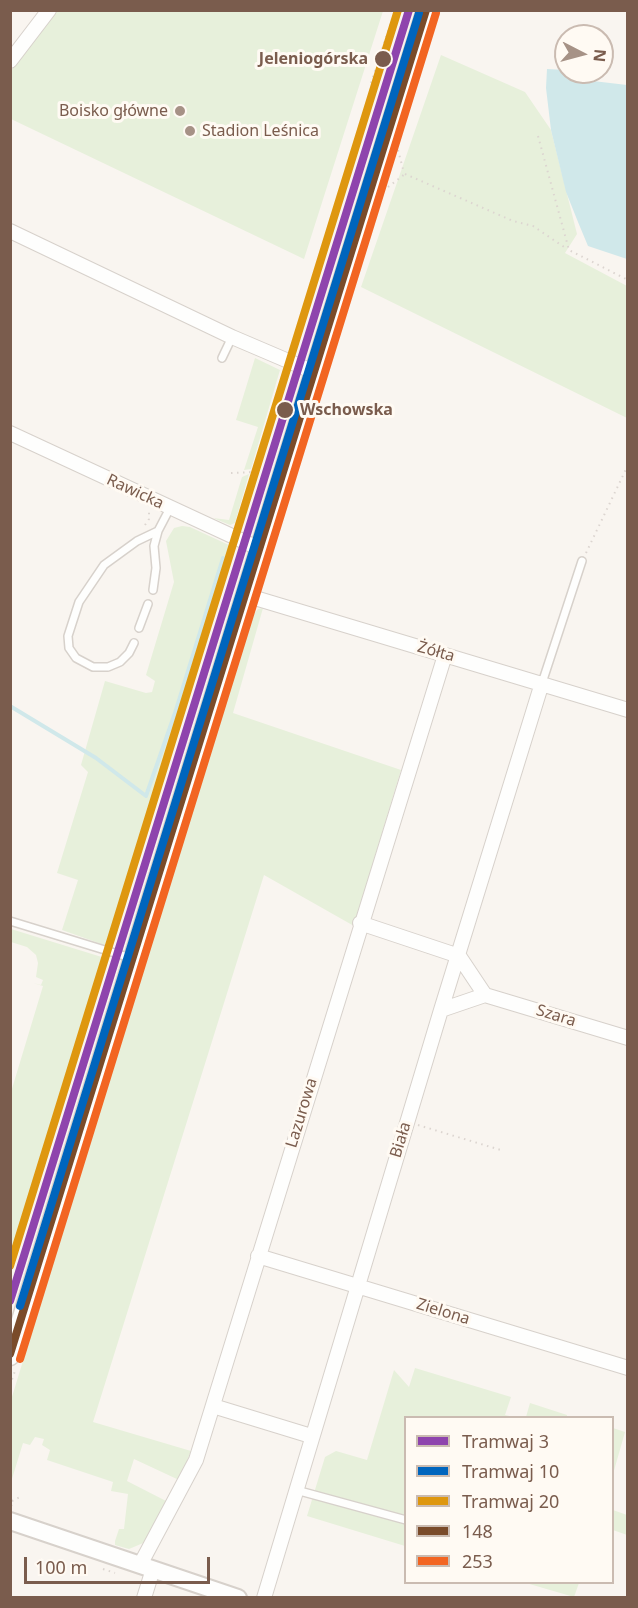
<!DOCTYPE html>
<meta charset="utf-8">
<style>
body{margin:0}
#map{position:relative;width:638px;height:1608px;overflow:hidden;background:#f9f5f0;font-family:"Noto Sans",sans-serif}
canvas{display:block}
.frame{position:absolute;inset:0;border:12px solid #7a5c4d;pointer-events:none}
.legend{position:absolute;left:404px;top:1416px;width:210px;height:168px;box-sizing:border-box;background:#fffaf3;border:2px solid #cabbb1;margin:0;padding:8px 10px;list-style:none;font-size:18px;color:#7a5c4d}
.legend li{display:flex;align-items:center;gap:12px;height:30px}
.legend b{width:30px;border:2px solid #cabbb1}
.north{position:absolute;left:554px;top:24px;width:60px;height:60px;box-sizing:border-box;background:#fffaf3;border:2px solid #cabbb1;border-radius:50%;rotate:96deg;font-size:16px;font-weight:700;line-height:24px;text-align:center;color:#7a5c4d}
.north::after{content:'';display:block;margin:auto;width:21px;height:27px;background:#a69286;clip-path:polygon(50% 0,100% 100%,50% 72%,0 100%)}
.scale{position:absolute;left:24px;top:1557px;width:186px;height:27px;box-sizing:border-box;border:3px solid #7a5c4d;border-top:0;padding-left:8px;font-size:18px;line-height:21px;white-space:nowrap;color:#7a5c4d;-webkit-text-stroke:4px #fffaf3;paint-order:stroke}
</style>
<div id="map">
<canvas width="638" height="1608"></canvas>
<div class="frame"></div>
<ul class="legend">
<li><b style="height:8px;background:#8e44ad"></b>Tramwaj 3</li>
<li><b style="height:8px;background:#0065bd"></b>Tramwaj 10</li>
<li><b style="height:8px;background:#de970f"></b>Tramwaj 20</li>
<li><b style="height:8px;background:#7a4b2a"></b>148</li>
<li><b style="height:8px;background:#f26522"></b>253</li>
</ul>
<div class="north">N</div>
<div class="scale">100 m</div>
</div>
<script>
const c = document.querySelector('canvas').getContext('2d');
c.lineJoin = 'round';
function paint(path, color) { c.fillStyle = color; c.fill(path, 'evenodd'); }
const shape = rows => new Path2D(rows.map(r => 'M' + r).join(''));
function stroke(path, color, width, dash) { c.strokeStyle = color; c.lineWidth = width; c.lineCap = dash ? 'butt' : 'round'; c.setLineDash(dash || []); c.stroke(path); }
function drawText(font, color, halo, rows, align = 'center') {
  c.font = font + ' "Noto Sans",sans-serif'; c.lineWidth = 6; c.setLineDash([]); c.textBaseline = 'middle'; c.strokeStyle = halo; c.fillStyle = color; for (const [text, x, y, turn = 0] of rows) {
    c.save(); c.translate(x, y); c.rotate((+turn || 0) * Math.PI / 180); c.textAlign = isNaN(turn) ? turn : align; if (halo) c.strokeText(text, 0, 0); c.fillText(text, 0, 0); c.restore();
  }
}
paint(shape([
 [57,11,383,11,304,259,11,119,10,72],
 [441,55,525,92,551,130,577,234,565,253,627,286,627,418,361,287],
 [255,358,280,370,251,469,244,470,258,427,236,420],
 [249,474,235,523,230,525,213,518,229,520,242,477],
 [182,526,190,527,231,546,107,946,62,930,78,880,57,873,88,772,81,765,105,681,146,693,152,692,155,681,146,675,174,582,166,541,174,528],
 [263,608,233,713,401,770,354,926,264,875,93,1422,191,1451,179,1480,134,1459,127,1481,168,1502,148,1541,129,1549,115,1545,115,1541,119,1529,124,1529,128,1494,111,1491,113,1482,47,1460,50,1450,42,1445,44,1439,35,1437,30,1445,23,1443,11,1482,11,1400,251,617,258,609],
 [11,929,105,958,11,1264,11,1092,43,986,33,983,41,985,43,980,36,977,38,963,36,955,27,947,11,942],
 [415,1368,511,1397,505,1415,514,1417,406,1418,405,1546,307,1516,325,1457,336,1451,367,1460,394,1370,409,1387],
 [530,1403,567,1415,567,1417,526,1417],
 [613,1428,625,1432,613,1474,612,1428],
 [613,1510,627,1515,627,1535,613,1530],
 [526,1583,579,1583,574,1597]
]), '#e7f0db');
paint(shape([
 [547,69,566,70,593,81,627,85,627,259,588,246,578,222,566,192,551,130,546,88]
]), '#d0e8ea');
stroke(shape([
 [10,706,96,758,146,796,175,713,223,558]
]), '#d0e8ea', 4);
const service = shape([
 [222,358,232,337],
 [158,531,170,508],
 [139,628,148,604],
 [134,643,129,653,120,662,108,667,93,667,76,658,69,648,68,636,79,602,104,565,137,541,158,531,154,546,156,568,153,590],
 [542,683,582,561],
 [10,921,131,958],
 [296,1490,406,1520]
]);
const minor = shape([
 [10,61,49,10],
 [10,231,232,337,314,372],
 [10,433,260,549],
 [245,595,628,710],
 [360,923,459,956,485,995,628,1038],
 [441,1010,485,995],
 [258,1256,628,1368],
 [213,1406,311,1436],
 [140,1565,196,1460,445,655],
 [144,1598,153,1569],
 [264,1598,441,1010,542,683]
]);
const tertiary = shape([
 [10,1521,238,1598]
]);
const secondary = shape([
 [10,1356,426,10]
]);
stroke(service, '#d7d1cb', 10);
stroke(minor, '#d7d1cb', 16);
stroke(tertiary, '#d7d1cb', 20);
stroke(secondary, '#d9d2cb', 21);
stroke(shape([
 [371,83,395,10],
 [538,136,569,250,628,280],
 [398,150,404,173],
 [405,174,513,221,533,226,567,249],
 [388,187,405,174],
 [231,473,253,472],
 [237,524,284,374],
 [145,525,149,519,149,511],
 [586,553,628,465],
 [418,1125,504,1151],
 [10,1385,15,1371],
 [10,1499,12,1508],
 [12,1501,22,1496],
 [103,1569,115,1573]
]), '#dcd5d0', 2, [1.5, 4.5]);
stroke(service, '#fefefd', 7);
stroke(minor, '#fefefd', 14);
stroke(tertiary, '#fefefd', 16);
stroke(secondary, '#fefefd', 18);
stroke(shape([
 [10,1354,426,10]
]), '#7a4b2a', 8);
stroke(shape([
 [20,1359,436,13]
]), '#f26522', 8);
stroke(shape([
 [10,1301,409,10]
]), '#8e44ad', 8);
stroke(shape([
 [20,1306,419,13]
]), '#0065bd', 8);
stroke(shape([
 [10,1266,398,10]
]), '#de970f', 8);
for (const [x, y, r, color] of [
 [383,59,9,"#7a5c4d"],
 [180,111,6,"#a69286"],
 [190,131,6,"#a69286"],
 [285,410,9,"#7a5c4d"]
]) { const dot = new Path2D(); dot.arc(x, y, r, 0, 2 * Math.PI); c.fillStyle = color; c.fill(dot); stroke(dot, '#fffaf3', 2); }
drawText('bold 16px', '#7a5c4d', '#fffaf3', [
 ["Jeleniogórska",368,59],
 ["Wschowska",300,410,"left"]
], 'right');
drawText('16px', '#7a5c4d', '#fffaf3', [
 ["Boisko główne",168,111],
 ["Stadion Leśnica",202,131,"left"]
], 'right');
drawText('16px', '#7a5c4d', '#fffaf3', [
 ["Rawicka",135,492,25],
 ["Żółta",436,652,16],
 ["Szara",556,1016,17],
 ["Lazurowa",302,1113,-73],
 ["Biała",401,1140,-73],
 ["Zielona",443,1312,17]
]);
</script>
